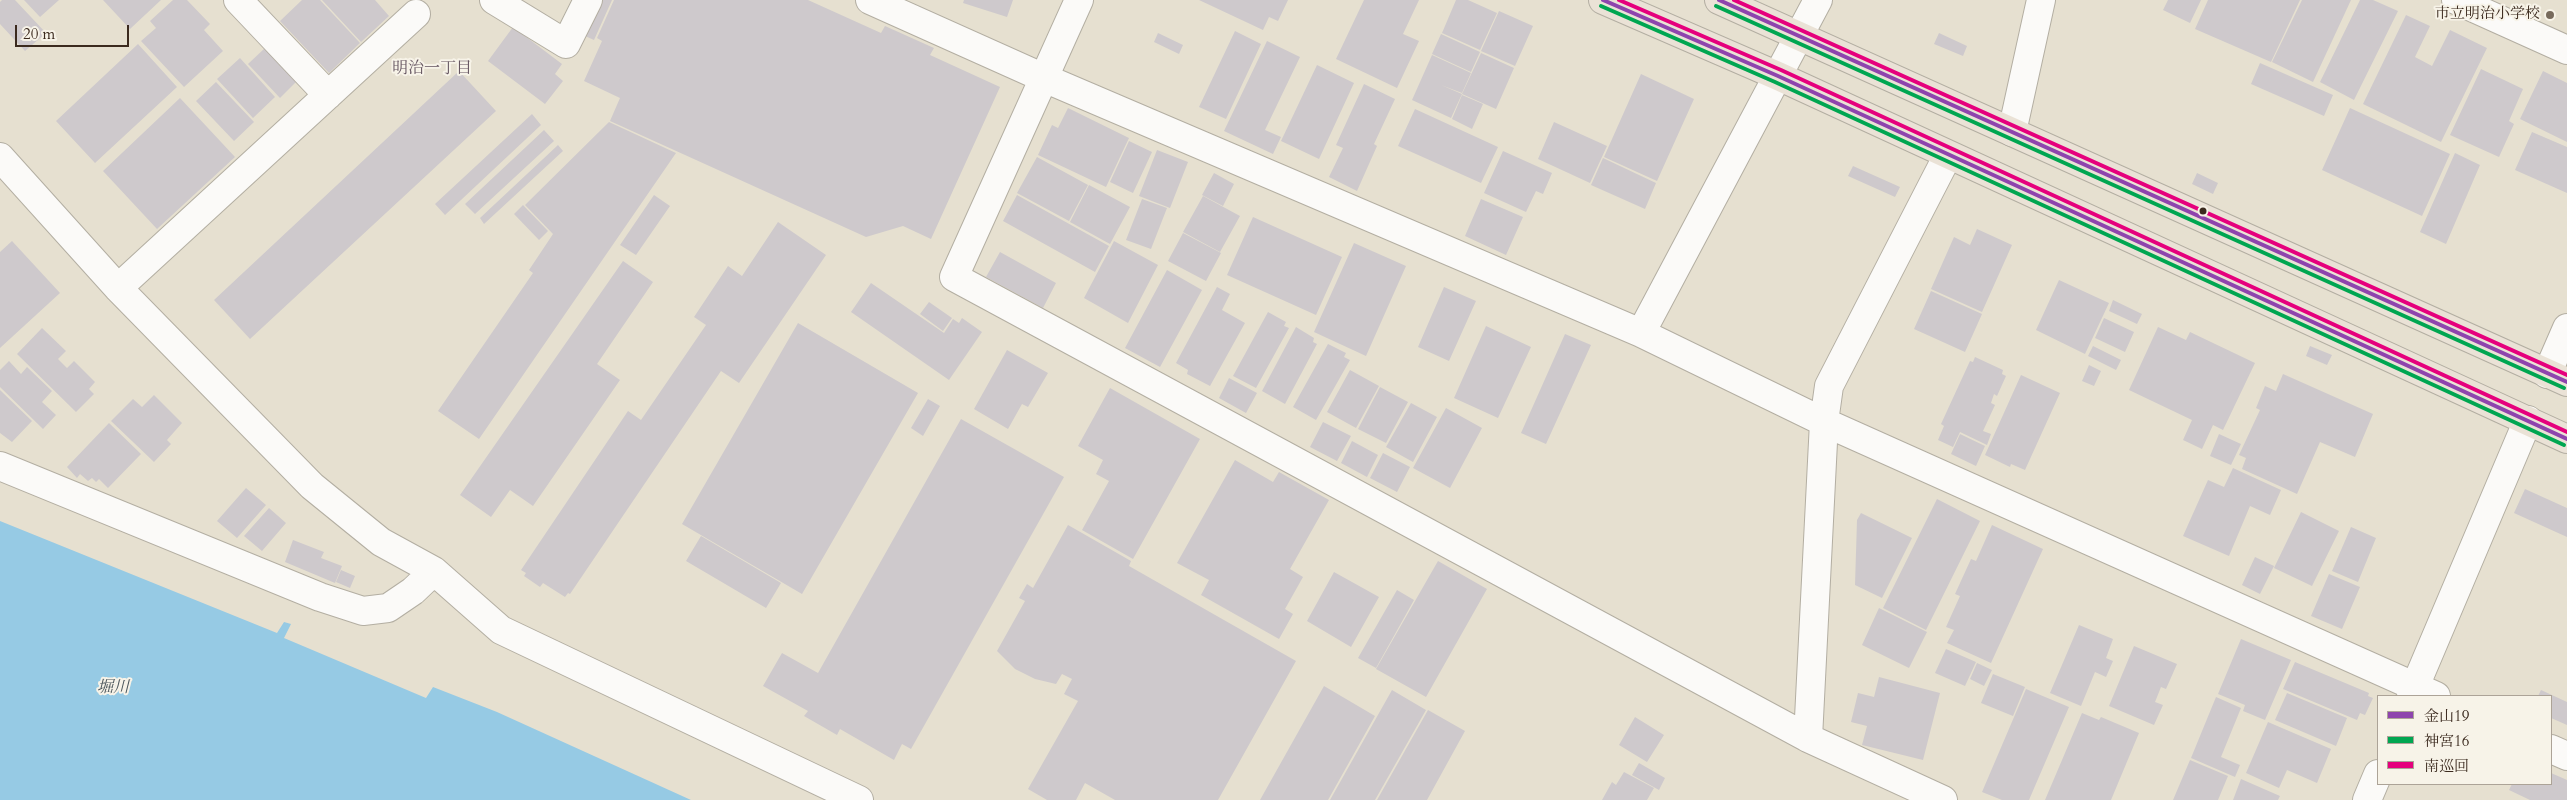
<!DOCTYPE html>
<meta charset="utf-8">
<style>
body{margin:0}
#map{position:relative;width:2567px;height:800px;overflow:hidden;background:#e6e0d0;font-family:Cardo,"Noto Serif JP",serif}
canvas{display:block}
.legend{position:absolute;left:2377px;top:695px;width:175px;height:90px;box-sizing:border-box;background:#f7f3e8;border:1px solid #aca397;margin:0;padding:6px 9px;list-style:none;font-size:15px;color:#3b2a1e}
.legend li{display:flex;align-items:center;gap:10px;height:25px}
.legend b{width:25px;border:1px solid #aca397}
.scale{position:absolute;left:15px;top:25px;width:114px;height:22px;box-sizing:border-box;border:2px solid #3b2a1e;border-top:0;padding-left:6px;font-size:15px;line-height:18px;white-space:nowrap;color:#3b2a1e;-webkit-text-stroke:4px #f7f3e8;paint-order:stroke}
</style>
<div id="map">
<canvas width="2567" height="800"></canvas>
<ul class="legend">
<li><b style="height:6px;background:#8e44ad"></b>金山19</li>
<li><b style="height:6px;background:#00a651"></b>神宮16</li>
<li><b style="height:6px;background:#e5007d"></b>南巡回</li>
</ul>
<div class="scale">20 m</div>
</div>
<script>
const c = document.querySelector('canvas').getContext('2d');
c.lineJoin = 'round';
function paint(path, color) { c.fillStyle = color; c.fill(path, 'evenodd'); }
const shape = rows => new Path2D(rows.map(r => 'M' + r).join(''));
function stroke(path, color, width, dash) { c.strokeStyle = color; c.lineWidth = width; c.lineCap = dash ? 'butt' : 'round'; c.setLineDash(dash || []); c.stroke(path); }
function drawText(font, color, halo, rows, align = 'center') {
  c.font = font + ' Cardo,"Noto Serif JP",serif'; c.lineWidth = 4; c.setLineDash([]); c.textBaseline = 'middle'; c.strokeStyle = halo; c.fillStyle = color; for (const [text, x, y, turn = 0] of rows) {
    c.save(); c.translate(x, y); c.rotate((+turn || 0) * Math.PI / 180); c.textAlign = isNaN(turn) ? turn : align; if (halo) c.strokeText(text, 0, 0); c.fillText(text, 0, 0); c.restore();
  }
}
paint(shape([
 [0,521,277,633,284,622,291,624,284,638,426,698,433,687,497,712,691,800,0,800]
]), '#96cae4');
paint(shape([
 [2,0,15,0,46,33,25,51,0,24,0,2],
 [24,0,59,0,40,17],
 [103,0,161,0,130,29],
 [173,0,187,0,210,24,204,30,223,51,184,87,141,41,156,28,150,21],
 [302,0,320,0,360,43,329,73,280,21],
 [322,0,375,0,389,16,361,42],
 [600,0,612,0,594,40,585,36],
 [614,0,808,0,881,33,885,26,934,48,930,55,1000,87,931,239,903,226,866,237,610,121,620,98,584,81,602,41,597,38],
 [964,0,1013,0,1007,17,963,3],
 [1199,0,1288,0,1278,21,1269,17,1263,30],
 [1364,0,1419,0,1403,34,1419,41,1397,88,1336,59],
 [1456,0,1468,0,1497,13,1480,50,1442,33],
 [2168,0,2201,0,2190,23,2163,10],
 [2208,0,2300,0,2271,62,2195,29],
 [2302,0,2351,0,2313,82,2272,62],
 [2360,0,2373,0,2398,11,2354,100,2320,82],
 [1499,11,1533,26,1515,66,1481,51],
 [2406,15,2430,26,2415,57,2432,66,2450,30,2487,48,2441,142,2363,104],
 [513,27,562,64,555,74,563,81,545,104,488,61],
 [1235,31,1261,44,1226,119,1199,107],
 [1158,33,1183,45,1179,54,1154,42],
 [1939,33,1967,46,1963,56,1934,44],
 [1441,34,1480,52,1471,72,1432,54],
 [1267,41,1300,57,1265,130,1281,137,1273,154,1224,131],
 [138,44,177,87,95,163,56,121],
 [265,48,296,82,280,98,248,64],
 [1481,53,1514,68,1496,109,1462,94],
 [1432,55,1471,73,1462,93,1441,85,1462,94,1451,118,1412,100],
 [240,58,275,97,253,118,217,79],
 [2260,63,2333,95,2324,116,2251,84],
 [1317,65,1354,83,1319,159,1281,141],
 [2481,69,2523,89,2509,121,2514,124,2499,157,2450,135],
 [459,71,496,111,250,339,214,300],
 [2543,71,2567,83,2567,142,2520,119],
 [1641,74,1694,99,1657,181,1604,157],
 [216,82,254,122,234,141,196,101],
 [1364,84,1395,99,1374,144,1377,146,1357,191,1329,177,1343,148,1336,145],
 [1462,95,1483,104,1472,129,1452,119],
 [180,98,235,157,157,229,103,171],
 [1068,108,1129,138,1106,187,1038,155,1052,125,1058,128],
 [2350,108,2450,154,2422,216,2322,170],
 [1415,109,1498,147,1481,183,1398,146],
 [532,114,541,125,445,215,435,204],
 [609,122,676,153,479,439,438,411,533,273,529,270,553,234,525,205],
 [1554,122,1607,146,1590,183,1538,159],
 [544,130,554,141,475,214,465,204],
 [2532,132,2567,147,2567,193,2515,170],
 [1129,141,1152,152,1133,193,1110,182],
 [558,145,563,151,484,224,480,218],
 [1157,150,1188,162,1170,208,1139,196],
 [1503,151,1552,173,1543,194,1536,191,1526,212,1484,193],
 [2455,153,2480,165,2446,244,2420,232],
 [1037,157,1088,185,1069,221,1017,193],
 [1603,158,1656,183,1645,209,1591,185],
 [1853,166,1900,187,1895,197,1848,176],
 [1214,173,1234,184,1223,206,1202,195],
 [2197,173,2218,183,2213,194,2192,184],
 [1089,185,1130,207,1110,244,1070,222],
 [654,195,670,206,636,255,620,245],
 [1017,195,1109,246,1095,272,1003,221],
 [1203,196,1240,216,1220,252,1183,232],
 [1142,199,1167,208,1151,249,1126,240],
 [1481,199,1523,217,1506,255,1465,236],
 [523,205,548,231,539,240,514,214],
 [1253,217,1342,257,1316,315,1227,275],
 [778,222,826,255,739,383,721,371,570,594,568,593,565,597,543,583,540,587,524,576,526,573,521,570,628,411,641,420,706,325,694,317,728,266,742,276],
 [1977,229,2012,245,1982,312,1931,289,1954,237,1970,245],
 [1183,233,1221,253,1206,281,1168,261],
 [12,241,60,293,0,348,0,252],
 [1114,241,1158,265,1128,323,1084,298],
 [1354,243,1406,266,1366,356,1314,332],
 [1000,252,1056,283,1043,308,986,277],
 [623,261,653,282,597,364,620,380,533,506,510,490,491,517,460,495],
 [1167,270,1202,290,1160,367,1125,348],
 [2059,280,2109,303,2085,354,2036,330],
 [871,283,944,333,953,319,959,323,962,318,982,332,949,380,851,312],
 [1217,287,1230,294,1222,310,1245,323,1210,386,1187,374,1188,370,1176,363],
 [1444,287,1476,301,1449,361,1418,347],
 [1931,291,1982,314,1965,352,1914,329],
 [2113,300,2142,314,2137,324,2109,311],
 [929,302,952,318,943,331,920,314],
 [1268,312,1286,322,1284,326,1289,328,1256,388,1233,376],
 [2104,318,2134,332,2125,352,2095,338],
 [798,323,918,393,802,594,682,524],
 [1486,326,1531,347,1498,418,1454,398],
 [1296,327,1314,338,1313,342,1317,344,1285,404,1262,391],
 [2158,327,2186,340,2190,332,2255,363,2223,430,2213,425,2202,449,2183,440,2192,420,2129,390],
 [42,328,66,351,58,359,67,368,74,361,95,382,89,389,94,394,76,412,17,354],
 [1565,334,1591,345,1546,444,1521,433],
 [1328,344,1346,353,1344,357,1350,360,1316,420,1293,407],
 [2093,346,2121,360,2116,370,2088,356],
 [2310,346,2332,355,2327,365,2306,356],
 [1007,350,1048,373,1028,407,1022,404,1008,429,974,409],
 [1975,357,2003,370,2002,374,2006,376,1997,396,1994,394,1991,403,1995,405,1983,431,1991,434,1987,445,1960,432,1953,447,1938,440,1944,426,1941,424,1970,361,1973,362],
 [9,361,21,374,27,367,52,391,42,402,56,415,43,429,0,387,0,370],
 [2089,365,2101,371,2094,386,2082,381],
 [1350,370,1379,386,1356,428,1327,412],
 [2283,374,2373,414,2355,457,2320,442,2297,494,2242,469,2246,458,2239,455,2260,410,2256,408,2265,386,2276,391],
 [2021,375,2060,393,2025,470,2011,464,2010,467,1985,455],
 [1229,378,1257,393,1246,413,1219,398],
 [1380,387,1408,402,1386,443,1358,429],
 [1110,388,1200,439,1133,559,1082,530,1109,481,1096,474,1103,460,1078,446],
 [0,390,32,421,12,442,0,433],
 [154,395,182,423,167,440,171,444,154,462,111,421,133,399,142,407],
 [928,399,940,406,923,436,911,428],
 [1411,403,1437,417,1413,462,1386,447],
 [1446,408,1482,428,1450,488,1413,468],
 [961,419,1064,477,911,749,902,744,894,760,840,729,837,735,804,716,808,711,763,686,782,653,818,673],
 [1323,422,1351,436,1337,461,1310,447],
 [109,423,141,454,108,488,99,479,96,482,92,478,88,481,80,474,77,478,67,467],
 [1960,434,1985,446,1976,466,1951,454],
 [2219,434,2241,444,2231,465,2210,456],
 [1352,441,1378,455,1367,477,1341,463],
 [1383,453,1410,467,1397,492,1370,478],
 [1235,460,1273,482,1279,472,1329,500,1290,569,1303,577,1285,609,1293,614,1279,639,1201,595,1209,580,1177,563],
 [2233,468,2281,490,2270,515,2250,506,2229,556,2183,536,2208,480,2224,487],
 [246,488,266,505,237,538,217,521],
 [2525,489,2567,508,2567,537,2514,513],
 [1937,499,1980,521,1926,630,1883,608],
 [269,508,286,523,262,551,244,536],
 [2301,512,2339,531,2312,586,2274,568],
 [1861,513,1912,538,1882,598,1855,585,1857,520],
 [1068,525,1131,561,1129,566,1296,661,1218,800,1115,800,1085,783,1076,800,1047,800,1028,789,1078,701,1064,694,1072,679,1062,674,1056,684,1035,679,1015,669,997,651,1025,601,1019,598,1027,584,1033,588],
 [1992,525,2043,549,1991,663,1947,643,1954,630,1946,627,1960,596,1955,594,1971,559,1976,561],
 [2351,527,2376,538,2358,582,2332,571],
 [701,536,781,583,766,608,686,561],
 [293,540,324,552,321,558,342,566,335,583,285,562],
 [2255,557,2274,566,2260,594,2242,585],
 [1438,561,1487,589,1426,697,1376,669],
 [341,570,355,576,350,588,336,582],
 [1334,572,1379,597,1351,647,1307,621],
 [2329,574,2360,587,2342,629,2311,616],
 [1397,590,1414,600,1376,668,1358,658],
 [1879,608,1927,632,1909,668,1862,645],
 [2079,625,2113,639,2106,658,2113,661,2106,677,2095,672,2081,706,2050,693],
 [2241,639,2291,660,2265,720,2243,711,2245,705,2218,694],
 [2134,646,2177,664,2166,689,2161,687,2155,702,2163,705,2154,725,2109,706],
 [1946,649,1976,662,1965,686,1935,673],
 [2295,662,2369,693,2368,696,2373,698,2365,715,2360,713,2357,720,2283,689],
 [1977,663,1992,670,1984,686,1970,679],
 [1993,674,2025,687,2013,716,1981,703],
 [1879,677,1940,693,1923,760,1862,745,1867,726,1851,722,1858,693,1874,697],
 [1324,686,1375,716,1328,800,1260,800],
 [2026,689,2069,707,2029,800,2002,800,1982,792],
 [1392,690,1426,710,1375,800,1330,800],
 [2541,690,2567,702,2567,725,2551,718,2551,696,2538,696],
 [2287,693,2347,718,2336,746,2275,720],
 [2216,697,2241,708,2221,757,2240,765,2235,777,2191,758],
 [1428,710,1465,731,1427,800,1377,800],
 [2082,713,2099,720,2101,717,2139,733,2111,800,2045,800],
 [1635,717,1664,735,1647,762,1619,745],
 [2268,722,2331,749,2317,783,2287,770,2279,788,2246,773],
 [2190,760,2228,776,2218,800,2173,800],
 [1639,763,1665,778,1659,790,1632,775],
 [1624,772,1654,788,1647,800,1602,800,1612,782,1616,785],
 [2551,773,2567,780,2567,800,2530,800,2509,790,2512,784,2551,784],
 [2241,779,2280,796,2278,800,2233,800]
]), '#cec9cc');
const minor = shape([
 [238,0,328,95],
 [494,0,566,44,588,0],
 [870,0,1044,78,1641,333,1824,422,2436,696],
 [1079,0,954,277,1808,738,1943,800],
 [2456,0,2567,50],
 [2012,132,2041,0],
 [0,157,118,288,312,486,381,542,434,571,501,630,859,800],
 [118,288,416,14],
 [1641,333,1818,0],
 [2547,374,2567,328],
 [0,466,320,597,363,611,388,608,413,591,434,571],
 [2411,696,2528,420],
 [1808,738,1824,422,1829,386,1948,155],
 [2551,749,2567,756],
 [2367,800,2378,774]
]);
const major = shape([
 [1603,0,1778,76,2567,439],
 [1719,0,2567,382]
]);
stroke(minor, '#b3aea2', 30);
stroke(major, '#b3aea2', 30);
stroke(minor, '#fbfaf8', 28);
stroke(major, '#eae2d6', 28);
stroke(shape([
 [1603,0,1778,76,2567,439],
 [1719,0,2567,382]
]), '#8e44ad', 4);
stroke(shape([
 [1601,6,1775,82,2564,445],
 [1716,6,2564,388]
]), '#00a651', 4);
stroke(shape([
 [1619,0,1781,70,2567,432],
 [1734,0,2567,375]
]), '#e5007d', 4);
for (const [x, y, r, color] of [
 [2550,15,5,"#776a5c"],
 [2203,211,4.5,"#3b2a1e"]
]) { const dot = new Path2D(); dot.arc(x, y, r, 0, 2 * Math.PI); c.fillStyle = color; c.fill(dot); stroke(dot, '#f7f3e8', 2); }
drawText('15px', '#3b2a1e', '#f7f3e8', [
 ["市立明治小学校",2540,15]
], 'right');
drawText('16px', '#655560', '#f7f3e8', [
 ["明治一丁目",432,69]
]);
drawText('italic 16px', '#4c575c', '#f7f3e8', [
 ["堀川",113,688]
]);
</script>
